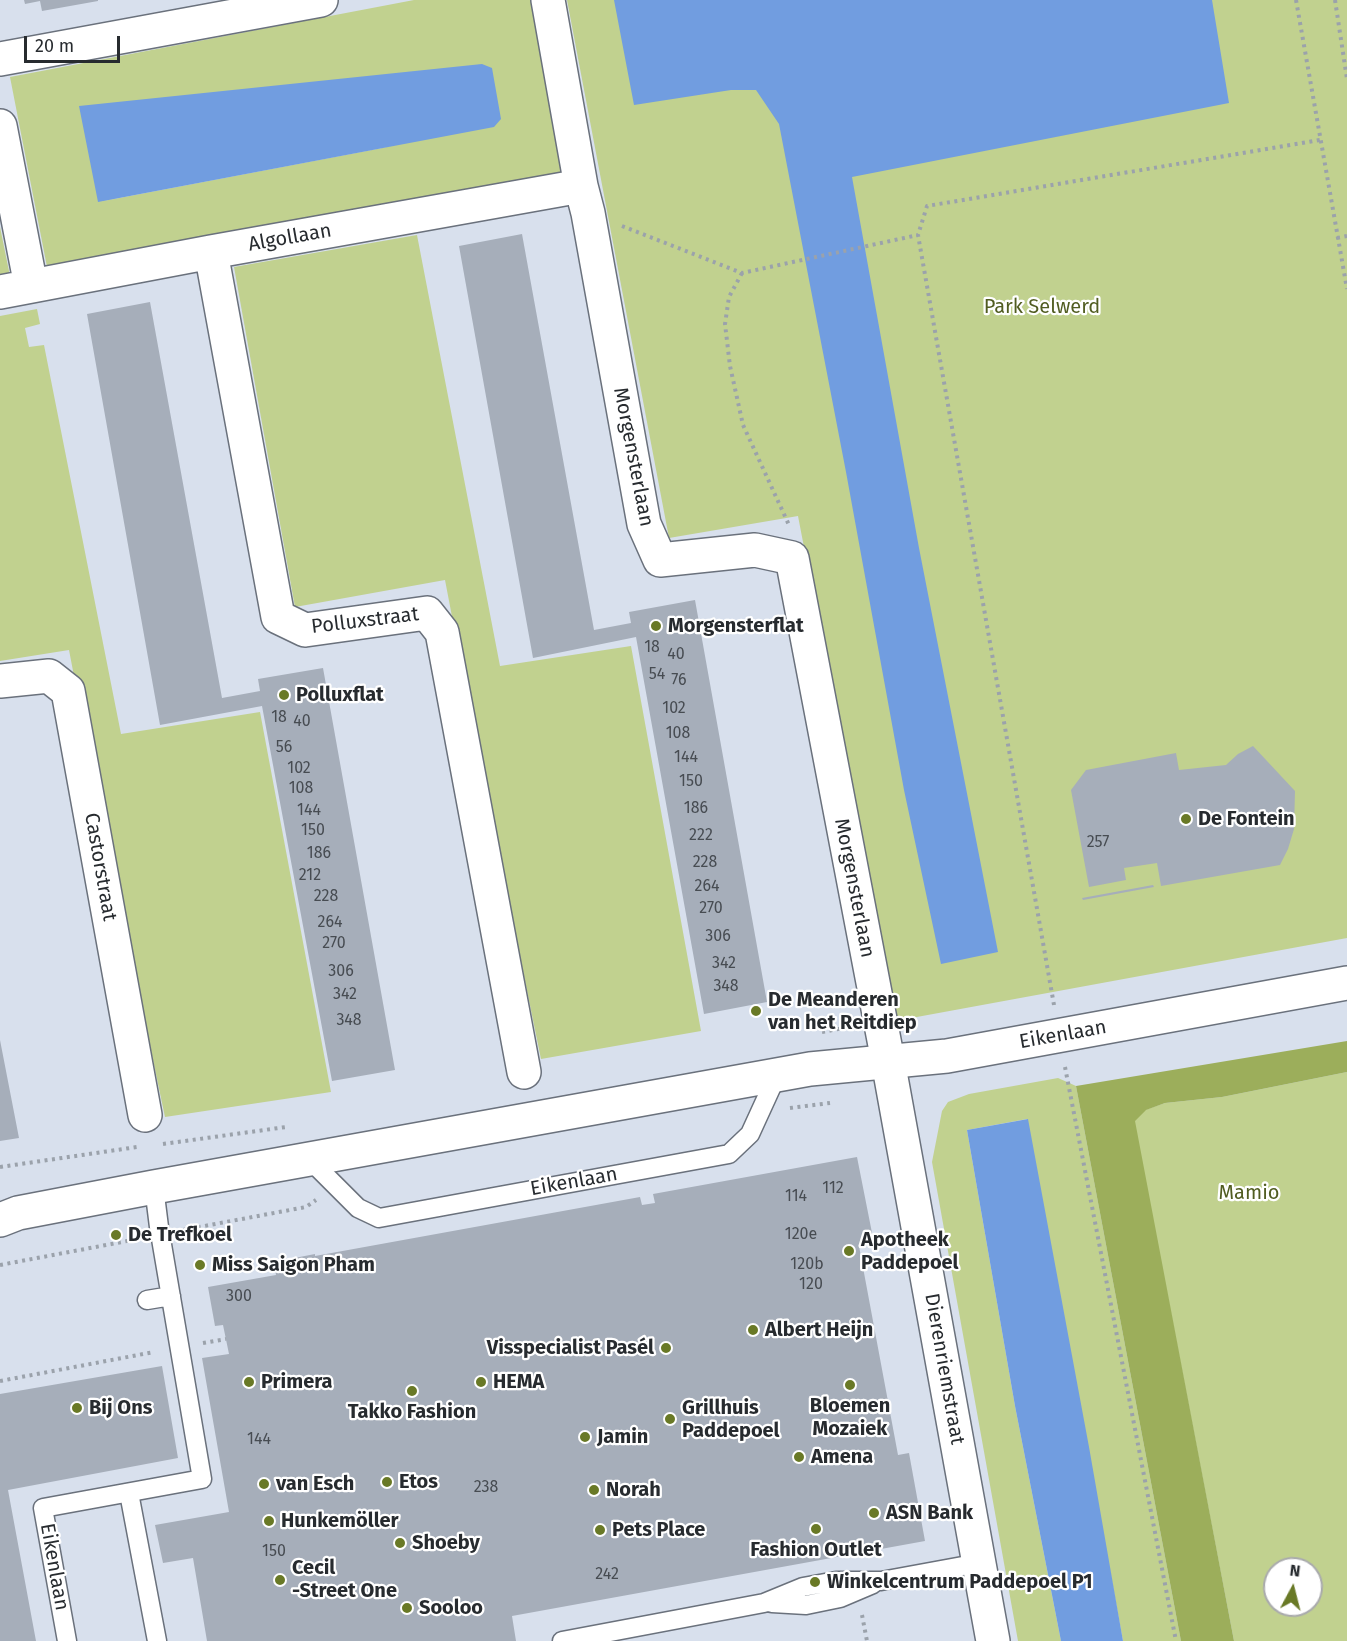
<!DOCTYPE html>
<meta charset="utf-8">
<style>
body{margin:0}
#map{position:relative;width:1347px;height:1641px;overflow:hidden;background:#d8e0ed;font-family:"Fira Sans",sans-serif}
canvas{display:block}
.north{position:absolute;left:1263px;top:1557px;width:60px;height:60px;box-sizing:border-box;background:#fff;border:2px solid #a9aaac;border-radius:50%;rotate:7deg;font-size:16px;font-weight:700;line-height:24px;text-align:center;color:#272b2f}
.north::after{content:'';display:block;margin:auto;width:21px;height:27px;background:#697926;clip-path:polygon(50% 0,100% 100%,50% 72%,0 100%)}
.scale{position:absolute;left:24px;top:36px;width:96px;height:27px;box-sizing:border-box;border:3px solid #272b2f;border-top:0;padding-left:8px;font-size:18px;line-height:21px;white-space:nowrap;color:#272b2f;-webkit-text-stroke:4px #fff;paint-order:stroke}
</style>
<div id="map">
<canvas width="1347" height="1641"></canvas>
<div class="north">N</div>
<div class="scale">20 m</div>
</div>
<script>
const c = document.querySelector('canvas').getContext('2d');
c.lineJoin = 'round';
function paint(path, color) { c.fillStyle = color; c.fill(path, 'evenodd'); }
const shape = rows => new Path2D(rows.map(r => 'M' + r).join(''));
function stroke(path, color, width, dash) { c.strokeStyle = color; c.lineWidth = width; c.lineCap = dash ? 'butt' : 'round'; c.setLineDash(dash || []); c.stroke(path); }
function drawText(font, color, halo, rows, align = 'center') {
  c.font = font + ' "Fira Sans",sans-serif'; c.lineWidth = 4.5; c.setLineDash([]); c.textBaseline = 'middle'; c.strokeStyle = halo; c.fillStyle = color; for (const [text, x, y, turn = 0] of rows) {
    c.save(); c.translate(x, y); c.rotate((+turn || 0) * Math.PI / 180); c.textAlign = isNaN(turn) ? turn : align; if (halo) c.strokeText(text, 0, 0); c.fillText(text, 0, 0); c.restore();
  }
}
paint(shape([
 [414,0,535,0,567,171,48,272,10,77],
 [501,119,382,148,98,202],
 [567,0,1347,0,1347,938,895,1021,798,516,669,538],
 [0,227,10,276,0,278],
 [417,235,500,666,631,646,701,1031,541,1059,477,747,445,580,295,607,234,267],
 [37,309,40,324,25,328,29,347,44,345,121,734,260,712,331,1092,165,1117,93,775,69,650,0,661,0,316],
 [1347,1072,1347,1641,1234,1641,1134,1121,1145,1110,1165,1103,1222,1097],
 [1275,1569,1311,1569,1311,1605,1275,1605],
 [1058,1078,1076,1086,1181,1641,1123,1641,1027,1119,967,1130,1015,1406,1061,1641,1018,1641,932,1162,942,1111,948,1102,969,1094]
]), '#c1d18f');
paint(shape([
 [1347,1041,1347,1072,1222,1097,1165,1103,1146,1110,1135,1121,1234,1641,1181,1641,1076,1086]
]), '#9cae5b');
paint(shape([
 [614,0,1212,0,1229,103,852,177,919,548,998,952,941,964,904,790,846,472,779,124,756,90,731,90,634,105],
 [482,64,492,68,501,119,494,127,98,202,79,106],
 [1028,1119,1089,1447,1123,1641,1061,1641,1015,1406,967,1130]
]), '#719de0');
paint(shape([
 [24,0,98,0,98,1,42,11,40,1,25,4],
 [522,234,594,630,631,623,629,612,695,600,767,1002,704,1014,636,637,533,658,459,246],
 [150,302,222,698,260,691,258,679,323,668,395,1070,332,1081,262,706,160,725,87,314],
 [1253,746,1295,791,1294,829,1288,849,1280,865,1161,886,1157,863,1124,868,1126,880,1089,887,1071,790,1086,770,1176,753,1179,770,1226,765,1238,754],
 [1153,885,1154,887,1083,900,1082,898],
 [0,1040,19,1138,0,1141],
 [857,1157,874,1243,859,1246,898,1455,909,1453,925,1541,512,1616,516,1641,207,1641,193,1558,163,1563,155,1525,229,1512,202,1358,229,1354,223,1325,215,1326,208,1287,276,1275,274,1262,315,1254,315,1256,640,1197,642,1205,655,1203,653,1194],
 [162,1366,178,1458,8,1490,36,1641,0,1641,0,1394]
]), '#a6aeba');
const service = shape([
 [309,1159,358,1208,379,1218,729,1154,750,1134,777,1075],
 [147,1300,171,1296],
 [129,1493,157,1641],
 [772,1603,806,1605,840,1598,873,1584],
 [67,1641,43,1508,202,1479,159,1227,154,1187],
 [562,1641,764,1603,803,1587,836,1581,881,1581,979,1563]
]);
const minor = shape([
 [548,0,581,186,588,213,644,524,660,560,755,550,792,558,888,1061],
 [0,59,321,0],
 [0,126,31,286],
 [211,252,278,617,305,630,427,613,442,632,524,1072],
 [0,292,211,252,581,186],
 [0,681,49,676,68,691,145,1115]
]);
const tertiary = shape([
 [888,1061,993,1641]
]);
const secondary = shape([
 [0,1220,18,1213,154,1187,810,1069,947,1056,1347,983]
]);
stroke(service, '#6a717c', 21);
stroke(minor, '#6a717c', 36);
stroke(tertiary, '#6a717c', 36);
stroke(secondary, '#6a717c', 36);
stroke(shape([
 [1296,0,1347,289],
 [1335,0,1347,79],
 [622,226,742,273,918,235],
 [1337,238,1347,236],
 [742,273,729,297,725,324,730,366,743,425,789,525],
 [1054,1005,918,235,927,206,1320,140],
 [822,1032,850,1027],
 [1065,1067,1176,1641],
 [790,1108,830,1103],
 [163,1144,286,1127],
 [0,1167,137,1147],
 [183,1230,306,1207,316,1200],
 [0,1265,138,1239],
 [203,1343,226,1339],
 [0,1381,154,1352],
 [862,1615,867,1641]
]), '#9ba2ab', 4, [3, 4.5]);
stroke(service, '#fff', 18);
stroke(minor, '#fff', 33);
stroke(tertiary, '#fff', 33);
stroke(secondary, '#fff', 33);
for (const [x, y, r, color] of [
 [656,626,6,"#697926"],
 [284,695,6,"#697926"],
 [1186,819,6,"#697926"],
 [756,1011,6,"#697926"],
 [116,1235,6,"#697926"],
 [849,1251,6,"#697926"],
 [200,1265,6,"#697926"],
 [753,1330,6,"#697926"],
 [666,1348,6,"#697926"],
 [249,1382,6,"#697926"],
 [481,1382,6,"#697926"],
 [850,1385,6,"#697926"],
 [412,1391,6,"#697926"],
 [77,1408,6,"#697926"],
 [670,1419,6,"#697926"],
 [585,1437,6,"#697926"],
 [799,1457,6,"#697926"],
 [387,1482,6,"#697926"],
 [264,1484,6,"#697926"],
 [594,1490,6,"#697926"],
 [874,1513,6,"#697926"],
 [269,1521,6,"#697926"],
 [816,1529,6,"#697926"],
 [600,1530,6,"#697926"],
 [400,1543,6,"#697926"],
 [280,1580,6,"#697926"],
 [815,1582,6,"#697926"],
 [407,1608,6,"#697926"]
]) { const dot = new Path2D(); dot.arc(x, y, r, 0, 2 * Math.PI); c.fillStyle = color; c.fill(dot); stroke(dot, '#fff', 2); }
drawText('16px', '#474c52', null, [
 ["18",652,648],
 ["40",676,655],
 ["54",657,675],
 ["76",679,681],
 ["102",674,709],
 ["18",279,718],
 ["40",302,722],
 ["108",678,734],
 ["56",284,748],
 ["144",686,758],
 ["102",299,769],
 ["150",691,782],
 ["108",301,789],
 ["186",696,809],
 ["144",309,811],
 ["150",313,831],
 ["222",701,836],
 ["257",1098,843],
 ["186",319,854],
 ["228",705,863],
 ["212",310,876],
 ["264",707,887],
 ["228",326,897],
 ["270",711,909],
 ["264",330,923],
 ["306",718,937],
 ["270",334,944],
 ["342",724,964],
 ["306",341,972],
 ["348",726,987],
 ["342",345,995],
 ["348",349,1021],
 ["112",833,1189],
 ["114",796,1197],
 ["120e",801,1235],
 ["120b",807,1265],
 ["120",811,1285],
 ["300",239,1297],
 ["144",259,1440],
 ["238",486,1488],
 ["150",274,1552],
 ["242",607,1575]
]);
drawText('20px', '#272b2f', '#fff', [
 ["Algollaan",290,238,-10],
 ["Morgensterlaan",633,457,79],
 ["Polluxstraat",365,621,-7],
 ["Castorstraat",100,867,80],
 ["Morgensterlaan",854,888,79],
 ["Eikenlaan",1063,1035,-10],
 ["Eikenlaan",574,1182,-10],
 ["Dierenriemstraat",944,1369,80],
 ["Eikenlaan",54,1567,80]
]);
drawText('20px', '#515d21', '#fff', [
 ["Park Selwerd",1042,307],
 ["Mamio",1249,1193]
]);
drawText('bold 20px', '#272b2f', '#fff', [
 ["Morgensterflat",668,626],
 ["Polluxflat",296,695],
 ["De Fontein",1198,819],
 ["De Meanderen",768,1000],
 ["van het Reitdiep",768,1023],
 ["De Trefkoel",128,1235],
 ["Apotheek",861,1240],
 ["Paddepoel",861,1263],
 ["Miss Saigon Pham",212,1265],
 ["Albert Heijn",765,1330],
 ["Visspecialist Pasél",654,1348,"right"],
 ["Primera",261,1382],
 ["HEMA",493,1382],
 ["Bloemen",850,1406,"center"],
 ["Mozaiek",850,1429,"center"],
 ["Bij Ons",89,1408],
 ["Grillhuis",682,1408],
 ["Paddepoel",682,1431],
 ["Takko Fashion",412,1412,"center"],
 ["Jamin",597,1437],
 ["Amena",811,1457],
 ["Etos",399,1482],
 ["van Esch",276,1484],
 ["Norah",606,1490],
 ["ASN Bank",886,1513],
 ["Hunkemöller",281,1521],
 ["Pets Place",612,1530],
 ["Shoeby",412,1543],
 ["Fashion Outlet",816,1550,"center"],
 ["Cecil",292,1568],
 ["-Street One",292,1591],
 ["Winkelcentrum Paddepoel P1",827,1582],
 ["Sooloo",419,1608]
], 'left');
</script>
